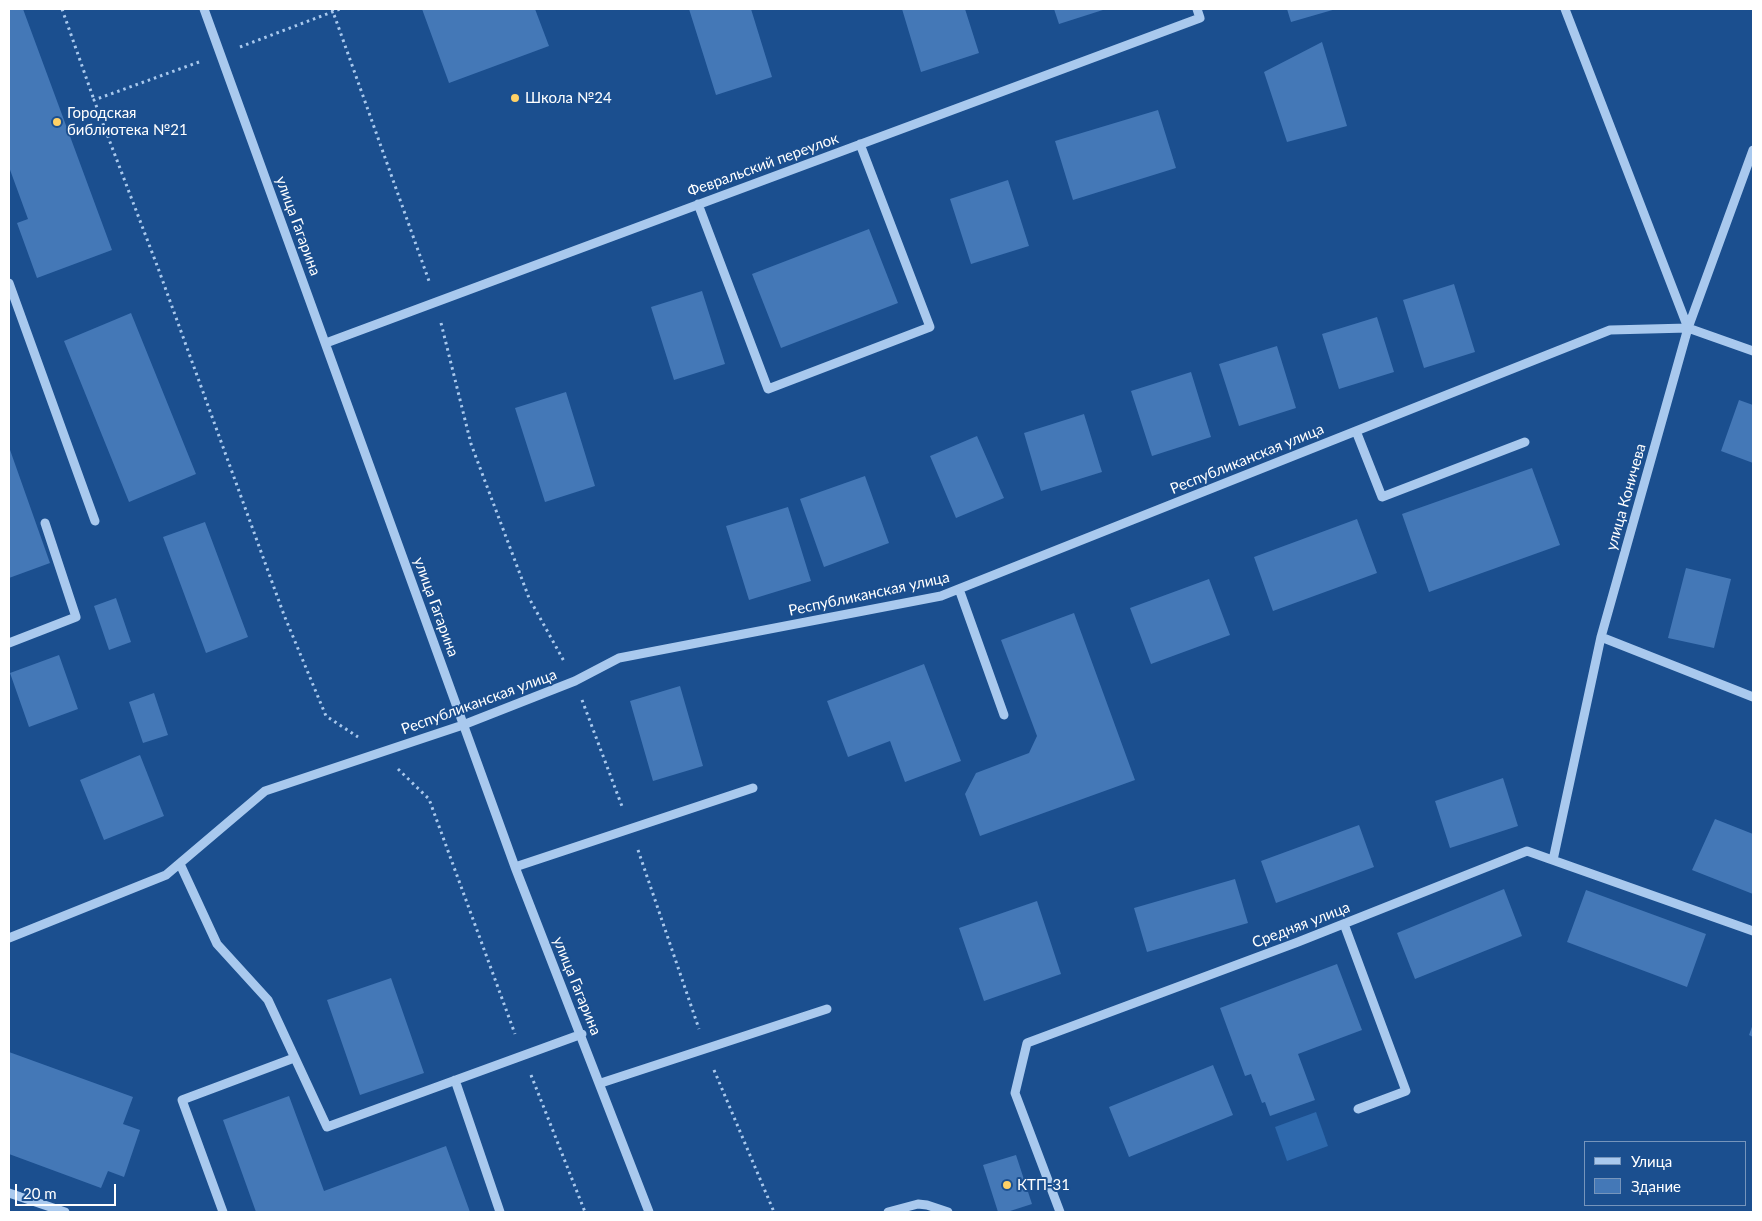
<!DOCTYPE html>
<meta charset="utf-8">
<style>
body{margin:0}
#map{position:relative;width:1762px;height:1221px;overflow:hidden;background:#1b4f8f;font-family:Lato,sans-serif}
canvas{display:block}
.frame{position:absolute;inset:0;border:10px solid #fff;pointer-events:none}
.legend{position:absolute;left:1584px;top:1141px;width:162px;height:65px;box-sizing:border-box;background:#1b4f8f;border:1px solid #7695bc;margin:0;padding:6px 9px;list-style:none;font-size:15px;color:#fff}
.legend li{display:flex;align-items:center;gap:10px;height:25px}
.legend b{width:25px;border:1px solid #7695bc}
.scale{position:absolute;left:15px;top:1184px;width:101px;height:22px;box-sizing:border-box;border:2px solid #fff;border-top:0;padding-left:6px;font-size:15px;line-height:18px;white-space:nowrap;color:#fff;-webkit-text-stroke:4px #1b4f8f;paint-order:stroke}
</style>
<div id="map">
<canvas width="1762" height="1221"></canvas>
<div class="frame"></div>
<ul class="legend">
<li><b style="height:6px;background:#a9c9ee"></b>Улица</li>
<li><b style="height:14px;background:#4478b7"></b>Здание</li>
</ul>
<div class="scale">20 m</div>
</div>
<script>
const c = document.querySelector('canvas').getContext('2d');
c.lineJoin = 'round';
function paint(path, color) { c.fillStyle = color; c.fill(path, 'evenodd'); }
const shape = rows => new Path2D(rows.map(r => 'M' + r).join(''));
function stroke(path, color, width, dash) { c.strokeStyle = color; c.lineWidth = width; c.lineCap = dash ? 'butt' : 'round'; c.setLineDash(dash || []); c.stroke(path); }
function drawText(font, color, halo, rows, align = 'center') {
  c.font = font + ' Lato,sans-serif'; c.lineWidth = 4; c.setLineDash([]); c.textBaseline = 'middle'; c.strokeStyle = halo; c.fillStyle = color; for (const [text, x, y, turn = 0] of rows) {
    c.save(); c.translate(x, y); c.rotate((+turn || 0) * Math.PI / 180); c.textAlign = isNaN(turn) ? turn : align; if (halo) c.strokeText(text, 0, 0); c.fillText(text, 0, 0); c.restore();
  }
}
paint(shape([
 [1316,1112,1328,1146,1287,1161,1275,1127]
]), '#2e69ad');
paint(shape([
 [9,9,23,9,112,250,37,278,17,223,28,219,9,167],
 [422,9,535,9,549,46,449,83],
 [689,9,751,9,772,77,716,95],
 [902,9,965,9,979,53,921,72],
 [1054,9,1106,9,1059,24],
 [1287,9,1336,9,1291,22],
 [1322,42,1347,126,1287,142,1264,72],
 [1158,110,1176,168,1073,200,1055,141],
 [1008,180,1029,246,971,264,950,199],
 [869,229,898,303,781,348,752,274],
 [1454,284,1475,352,1424,368,1403,300],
 [702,291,725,364,674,380,651,307],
 [131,313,196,474,129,502,64,341],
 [1377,317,1394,372,1339,389,1322,334],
 [1277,346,1296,408,1239,426,1219,364],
 [1191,372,1211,437,1152,456,1131,391],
 [566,392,595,486,545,502,515,408],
 [1739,400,1753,405,1753,463,1721,451],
 [1084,414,1102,472,1041,491,1024,433],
 [977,436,1004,498,956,518,930,456],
 [9,447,50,563,9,578],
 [1532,468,1560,545,1429,592,1402,514],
 [865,476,889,543,824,567,800,499],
 [788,507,811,581,749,600,726,526],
 [1357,519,1377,573,1273,611,1254,557],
 [205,522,248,637,206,653,163,537],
 [1686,568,1731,579,1714,648,1668,638],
 [1209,579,1230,635,1151,664,1130,608],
 [116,598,131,642,109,650,94,606],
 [1074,613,1135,780,980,836,965,794,976,773,1029,753,1037,736,1001,640],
 [59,655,78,709,29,727,10,673],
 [924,664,961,761,905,782,890,741,848,757,827,701],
 [680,686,703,766,653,781,630,701],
 [154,693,168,735,143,743,129,702],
 [140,755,164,816,104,840,80,780],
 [1503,778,1518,826,1450,848,1435,801],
 [1715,819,1753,834,1753,894,1692,870],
 [1359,825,1374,867,1276,903,1261,861],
 [1235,879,1248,923,1147,952,1134,908],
 [1504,889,1522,936,1415,979,1397,933],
 [1586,890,1706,934,1687,987,1567,942],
 [1037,901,1061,974,984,1001,959,928],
 [1337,964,1362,1030,1298,1054,1315,1100,1270,1116,1265,1102,1262,1103,1251,1074,1245,1076,1220,1008],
 [391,978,424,1073,360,1095,327,1000],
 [1753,1024,1753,1037,1749,1035],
 [9,1052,133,1097,123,1124,140,1130,124,1177,108,1171,101,1188,9,1154],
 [1213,1065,1233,1115,1129,1157,1109,1107],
 [289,1096,324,1191,446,1146,470,1212,256,1212,223,1120],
 [1016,1155,1032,1204,1007,1212,998,1212,983,1165]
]), '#4478b7');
stroke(shape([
 [62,9,94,100],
 [332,9,429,281],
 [240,47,340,9],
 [199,62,94,100,158,268,284,615,326,716,358,737],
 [441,323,471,444,529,598,565,663],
 [582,700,623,809],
 [398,769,429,799,515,1034],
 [638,850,699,1029],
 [714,1070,774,1212],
 [531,1075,585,1212]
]), '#a9c9ee', 3, [2.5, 4]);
stroke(shape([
 [204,9,515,867,649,1212],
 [1565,9,1688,328],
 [698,204,768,389,930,327,860,144],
 [9,283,95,521],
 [326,343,1200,18,1197,9],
 [1356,431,1382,497,1525,442],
 [959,589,1004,715],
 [1601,637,1753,697],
 [9,643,76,617,45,523],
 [1553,860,1601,637,1688,328,1753,150],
 [180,864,217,944,268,1000,327,1127,582,1034],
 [515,867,753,788],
 [1344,924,1406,1091,1358,1109],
 [9,938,166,875,265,791,463,725,575,681,619,658,941,596,1610,330,1688,328,1753,351],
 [455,1080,500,1212],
 [601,1083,827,1009],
 [9,1193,65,1212],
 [223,1212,182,1100,294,1058],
 [888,1212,918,1204,927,1205,948,1212],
 [1060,1212,1015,1093,1027,1043,1298,942,1527,851,1753,931]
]), '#a9c9ee', 9);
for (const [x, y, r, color] of [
 [515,98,5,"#ffd166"],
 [57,122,5,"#ffd166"],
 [1007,1185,5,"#ffd166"]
]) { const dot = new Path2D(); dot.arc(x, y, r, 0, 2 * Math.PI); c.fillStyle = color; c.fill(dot); stroke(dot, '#1b4f8f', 2); }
drawText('15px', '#fff', '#1b4f8f', [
 ["Школа №24",525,98],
 ["Городская",67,113],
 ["библиотека №21",67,130],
 ["КТП-31",1017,1185]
], 'left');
drawText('15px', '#fff', '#1b4f8f', [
 ["Февральский переулок",763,165,-20],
 ["улица Гагарина",298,226,70],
 ["Республиканская улица",1247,459,-22],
 ["улица Коничева",1626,497,-74],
 ["Республиканская улица",869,594,-12],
 ["улица Гагарина",436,607,70],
 ["Республиканская улица",479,702,-20],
 ["Средняя улица",1301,925,-21],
 ["улица Гагарина",577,986,68]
]);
</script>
